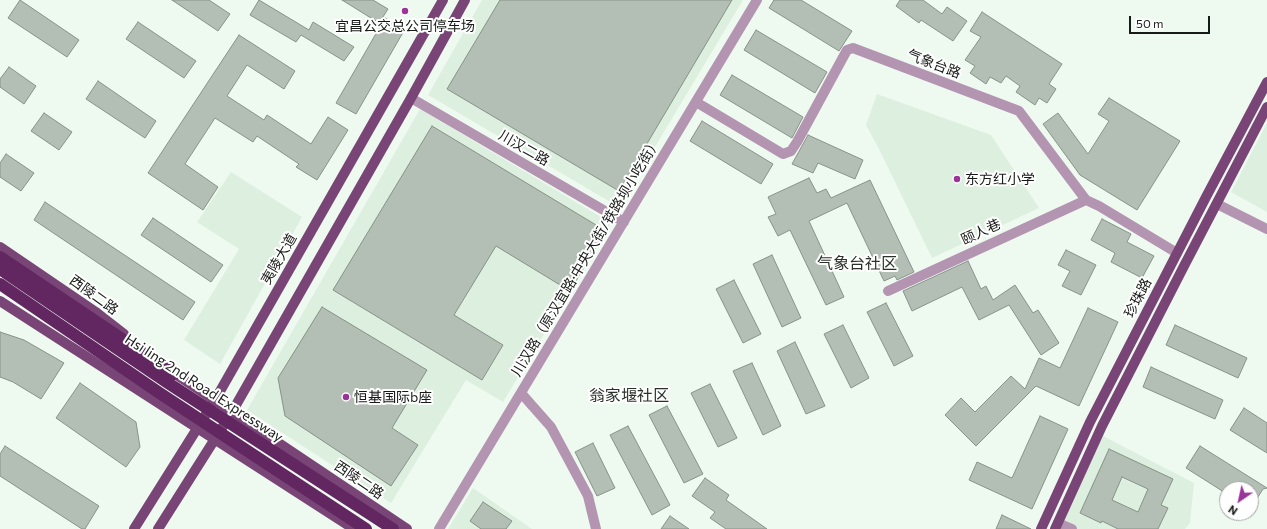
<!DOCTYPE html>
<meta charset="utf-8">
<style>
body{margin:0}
#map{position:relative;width:1267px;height:529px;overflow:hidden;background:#eefaf0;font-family:Commissioner,sans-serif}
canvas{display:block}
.north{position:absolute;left:1219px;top:481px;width:40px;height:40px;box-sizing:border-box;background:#fff;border:1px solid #a2a4a2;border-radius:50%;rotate:214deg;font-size:11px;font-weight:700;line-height:16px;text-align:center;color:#171b17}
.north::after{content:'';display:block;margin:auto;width:14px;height:18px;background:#9a3499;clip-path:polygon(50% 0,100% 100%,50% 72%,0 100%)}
.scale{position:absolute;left:1129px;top:16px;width:81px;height:18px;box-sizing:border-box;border:2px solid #171b17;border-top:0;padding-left:5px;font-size:12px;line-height:14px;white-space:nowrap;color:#171b17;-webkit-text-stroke:3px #fff;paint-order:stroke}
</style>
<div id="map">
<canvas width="1267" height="529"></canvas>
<div class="north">N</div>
<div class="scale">50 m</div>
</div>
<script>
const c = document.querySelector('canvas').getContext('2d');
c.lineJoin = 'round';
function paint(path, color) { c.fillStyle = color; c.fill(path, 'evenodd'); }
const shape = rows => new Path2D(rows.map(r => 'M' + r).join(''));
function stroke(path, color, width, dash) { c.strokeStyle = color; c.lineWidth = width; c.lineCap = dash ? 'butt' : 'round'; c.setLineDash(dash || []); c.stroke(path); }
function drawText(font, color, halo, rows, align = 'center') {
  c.font = font + ' Commissioner,"Noto Sans SC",sans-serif'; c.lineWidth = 4; c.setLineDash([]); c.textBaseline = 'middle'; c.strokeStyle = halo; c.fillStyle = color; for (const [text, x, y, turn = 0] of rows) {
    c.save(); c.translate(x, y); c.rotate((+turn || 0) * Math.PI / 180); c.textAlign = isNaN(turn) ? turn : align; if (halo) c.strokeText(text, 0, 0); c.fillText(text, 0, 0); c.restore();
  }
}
paint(shape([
 [482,0,743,0,619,207,428,95],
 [877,94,991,135,1039,208,932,258,879,149,866,125],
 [420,109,611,223,503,402,466,380,391,503,247,410],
 [1267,123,1267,212,1231,192],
 [231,172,302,217,220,364,184,340,239,249,197,222],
 [1103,436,1194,483,1190,523,1185,529,1060,529],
 [473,488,532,529,448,529]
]), '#ddefdf');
const building = shape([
 [20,0,79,40,67,57,8,18,20,0],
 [172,0,209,0,230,14,218,31,172,0],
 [259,0,309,30,313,22,354,47,344,61,301,35,296,42,250,15,259,0],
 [342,0,373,0,388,9,379,23,342,0],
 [500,0,732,0,619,191,447,89,500,0],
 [774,0,801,0,852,31,839,51,769,8,774,0],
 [900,0,923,0,942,14,947,7,967,21,953,41,921,20,919,23,896,6,900,0],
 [982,12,1062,64,1049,84,1056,89,1047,103,1039,98,1035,105,1016,92,1020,86,1006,76,1001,83,990,77,986,84,970,73,975,66,965,60,981,37,970,31,982,12],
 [385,18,405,29,356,114,336,103,385,18],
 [138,22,196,61,184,78,126,39,138,22],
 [756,30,827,72,815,93,744,50,756,30],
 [239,35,295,71,284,89,247,65,227,96,264,120,267,115,311,144,328,117,348,130,317,180,296,167,299,164,257,136,253,142,215,118,185,164,218,187,203,210,148,173,239,35],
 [9,67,36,86,24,104,0,87,0,79,9,67],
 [732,75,803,117,792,138,720,95,732,75],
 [98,81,156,121,145,138,86,99,98,81],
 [1109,98,1180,141,1137,210,1080,175,1043,124,1058,113,1088,154,1109,121,1098,114,1109,98],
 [44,113,72,132,59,150,31,131,44,113],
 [702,121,773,164,761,184,690,141,702,121],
 [432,126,606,231,570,291,496,246,454,315,503,345,482,380,333,290,432,126],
 [808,135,863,160,855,179,818,163,813,173,792,164,808,135],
 [6,154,34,173,21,191,0,177,0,163,6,154],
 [809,178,817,193,826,189,831,198,870,180,914,272,897,280,895,276,884,281,847,203,809,221,844,297,826,305,790,230,778,236,768,217,776,214,768,197,809,178],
 [45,202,195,302,183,320,34,220,45,202],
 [153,218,223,265,211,282,141,235,153,218],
 [1102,219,1131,234,1127,242,1154,256,1142,278,1111,262,1115,253,1091,240,1102,219],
 [1066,250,1096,265,1081,295,1062,286,1070,271,1058,265,1066,250],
 [772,255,801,318,782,327,753,264,772,255],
 [968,261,981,289,986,286,993,300,1015,285,1033,313,1038,310,1059,343,1041,355,1009,305,979,320,962,287,912,311,903,291,968,261],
 [734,280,761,334,743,343,716,289,734,280],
 [886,303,913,356,894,366,867,312,886,303],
 [322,307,427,370,392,428,418,445,391,486,285,416,278,378,322,307],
 [1088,308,1118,322,1079,406,1036,386,976,446,945,415,961,398,975,412,1011,376,1025,389,1039,358,1060,368,1088,308],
 [843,325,869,378,851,388,824,334,843,325],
 [1175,325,1247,358,1238,378,1166,345,1175,325],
 [0,332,24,340,64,363,41,399,13,382,0,377,0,332],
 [795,342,825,406,806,414,777,351,795,342],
 [752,363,781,426,763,435,733,371,752,363],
 [1151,367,1223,400,1215,419,1143,387,1151,367],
 [80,383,136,422,140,447,126,467,56,418,80,383],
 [710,384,737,438,718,447,691,393,710,384],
 [667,406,703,474,684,483,649,415,667,406],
 [1244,408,1267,423,1267,453,1230,430,1244,408],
 [1040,416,1068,429,1032,509,969,480,977,462,1012,478,1040,416],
 [628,426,670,505,652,515,610,435,628,426],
 [593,443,615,488,597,496,575,452,593,443],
 [5,446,99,506,85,529,82,529,0,476,0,454,5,446],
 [1200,446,1267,488,1263,489,1251,508,1251,489,1227,489,1227,494,1186,468,1200,446],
 [1109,449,1173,479,1161,505,1168,508,1158,529,1118,529,1102,521,1101,523,1080,513,1109,449],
 [1122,477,1148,489,1138,512,1112,500,1122,477],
 [705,478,729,495,726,500,767,529,726,529,710,518,715,512,692,496,705,478],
 [483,502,512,521,506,529,481,529,470,521,483,502],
 [1002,515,1031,529,996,529,1002,515],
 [670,516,689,529,661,529,670,516]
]);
paint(building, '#b3beb5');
stroke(building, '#879289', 1);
stroke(shape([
 [411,98,624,222],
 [696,102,783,154,791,151,797,142,847,50,853,48,1019,111,1086,200,1099,206,1177,253],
 [1217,204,1267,229],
 [888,291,1086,200],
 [521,393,551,427,588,496,596,529],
 [1058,523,1072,529],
 [439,529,757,0]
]), '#b395b1', 10);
stroke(shape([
 [0,247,97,313,124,334],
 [0,301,354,529],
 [168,369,407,529],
 [134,529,215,400,443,0],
 [158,529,232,412,411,98,465,0],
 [1041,529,1090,422,1206,197,1267,82],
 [1055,529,1102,426,1184,266,1267,107]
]), '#784576', 10);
stroke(shape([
 [0,257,174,374],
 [0,269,168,383,393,529],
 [0,284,161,394,366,529]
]), '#622761', 12);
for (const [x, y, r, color] of [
 [405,11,4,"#9a3499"],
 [957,179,4,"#9a3499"],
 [346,397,4,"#9a3499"]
]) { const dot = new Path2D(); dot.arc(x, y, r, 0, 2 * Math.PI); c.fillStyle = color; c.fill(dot); stroke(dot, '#fff', 1.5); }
drawText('14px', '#171b17', '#fff', [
 ["宜昌公交总公司停车场",405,26,"center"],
 ["东方红小学",965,179],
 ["恒基国际b座",354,397]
], 'left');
drawText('14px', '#171b17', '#fff', [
 ["气象台路",934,64,21],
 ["川汉二路",524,148,30],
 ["颐人巷",981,232,-25],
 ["川汉路（原汉宜路·中央大街/铁路坝小吃街）",586,257,-59],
 ["夷陵大道",279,259,-60],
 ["西陵二路",94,295,36],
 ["珍珠路",1138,298,-63],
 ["Hsi ling 2nd Road Expressway",204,388,33],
 ["西陵二路",359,480,34]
]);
drawText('16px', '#29322a', '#fff', [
 ["气象台社区",857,264],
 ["翁家堰社区",629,396]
]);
</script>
